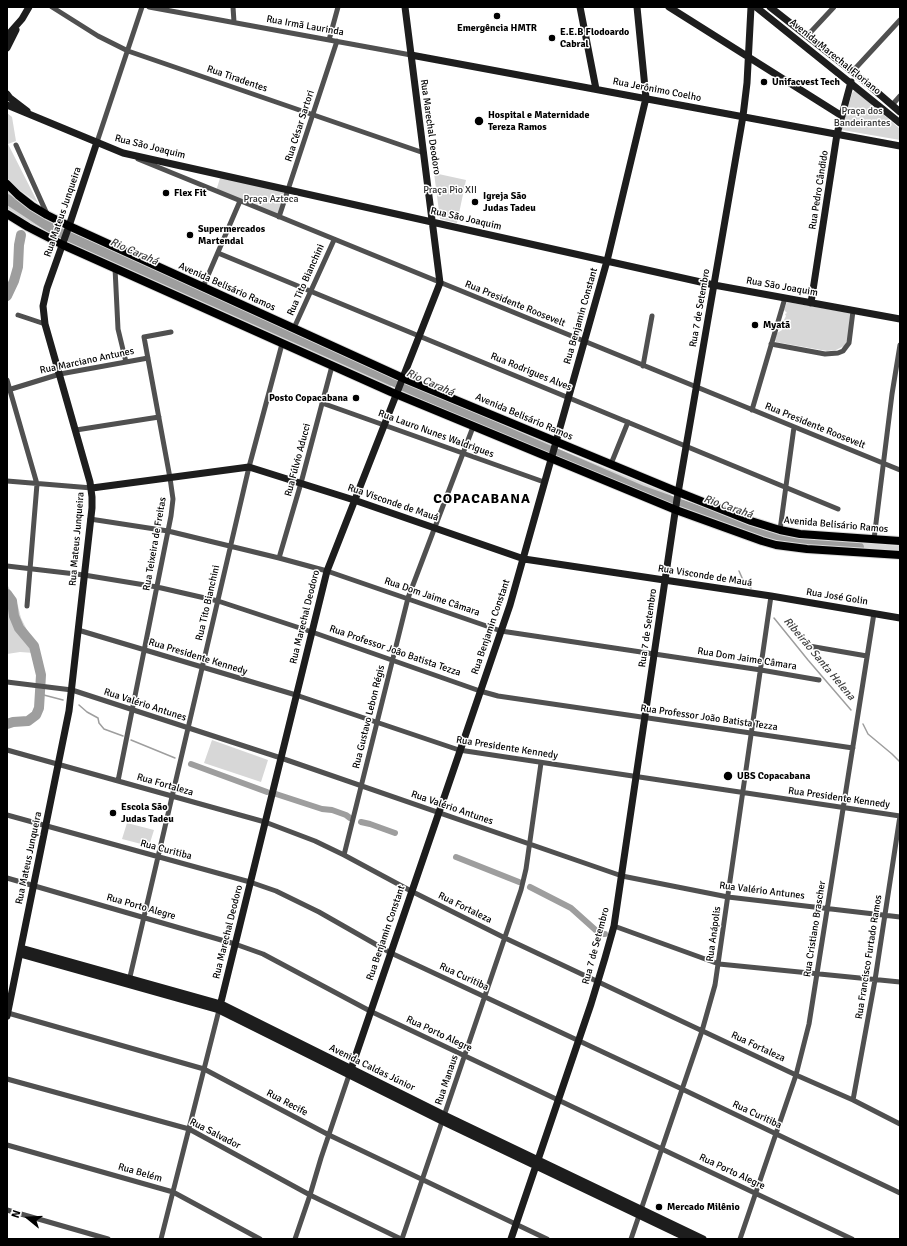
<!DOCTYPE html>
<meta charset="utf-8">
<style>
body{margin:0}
#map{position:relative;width:907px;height:1246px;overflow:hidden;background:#fff;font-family:Signika,sans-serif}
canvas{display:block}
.frame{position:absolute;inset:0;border:8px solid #000;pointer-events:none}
.north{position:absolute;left:8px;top:1198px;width:40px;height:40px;-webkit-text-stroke:3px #fff;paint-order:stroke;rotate:288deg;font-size:11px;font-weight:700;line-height:16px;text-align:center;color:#000}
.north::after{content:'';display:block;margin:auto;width:14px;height:18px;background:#000;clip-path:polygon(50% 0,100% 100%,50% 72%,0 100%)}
</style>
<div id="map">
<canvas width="907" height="1246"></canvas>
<div class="frame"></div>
<div class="north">N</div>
</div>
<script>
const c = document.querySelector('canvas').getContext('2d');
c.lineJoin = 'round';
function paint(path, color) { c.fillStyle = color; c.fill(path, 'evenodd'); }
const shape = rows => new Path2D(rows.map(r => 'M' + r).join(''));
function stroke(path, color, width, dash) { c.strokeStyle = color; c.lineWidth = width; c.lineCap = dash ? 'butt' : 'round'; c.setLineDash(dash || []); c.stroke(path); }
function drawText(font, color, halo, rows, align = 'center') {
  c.font = font + ' Signika,sans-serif'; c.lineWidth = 3; c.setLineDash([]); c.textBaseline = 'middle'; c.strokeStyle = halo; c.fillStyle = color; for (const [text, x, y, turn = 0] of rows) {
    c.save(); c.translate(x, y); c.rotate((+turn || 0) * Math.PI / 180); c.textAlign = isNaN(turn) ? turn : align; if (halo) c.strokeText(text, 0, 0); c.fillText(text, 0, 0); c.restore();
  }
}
paint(shape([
 [854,91,858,92,900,129,900,140,842,130,842,128,852,93],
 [7,113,12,117,16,141,8,144,38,203,15,187,7,178],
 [434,173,466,180,457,223,440,219],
 [221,175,288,190,279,217,216,191],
 [7,191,32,211,63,228,60,237,25,220,7,208],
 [73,231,394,379,390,388,67,243],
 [787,302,850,313,849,338,844,346,836,350,827,351,776,342,775,340,777,333,782,330,782,326,783,325,783,323,784,322,784,320,786,316,785,314,787,313,784,310],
 [401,382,550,443,551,445,547,455,397,393],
 [558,449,559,449,670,494,672,496,671,503,668,503,555,457],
 [683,500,752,525,811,538,900,546,900,552,820,548,773,541,680,509],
 [7,584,18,606,21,618,27,630,39,650,34,653,20,652,7,654],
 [212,740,268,760,261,782,204,763],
 [127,823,154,830,149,846,122,839]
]), '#d7d7d7');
stroke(shape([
 [727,525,728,521],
 [739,571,743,580,751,588],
 [774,618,808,660,851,710],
 [40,694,63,700],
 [79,705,87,712,98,718,99,723,104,729,123,736],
 [863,724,868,734,892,754,900,762],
 [131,740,175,758]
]), '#9e9e9e', 1.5);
stroke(shape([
 [191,764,267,792],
 [276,794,322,809,332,810,346,815,350,818],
 [361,822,370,824,395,833],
 [456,857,519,882],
 [530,887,571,908,600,934,605,934]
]), '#9e9e9e', 6);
stroke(shape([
 [7,199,54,230,500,429,643,491,742,526,782,538,859,547],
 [7,296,14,281,18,267,19,245,21,235],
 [7,594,12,601,14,616,19,628,34,646,41,675,39,708,36,715,28,721,13,722,7,724]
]), '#9e9e9e', 10);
const primary = shape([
 [7,184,18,195,32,206,47,215,69,226,405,379,673,490,751,521,780,530,800,534,900,541],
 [7,214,28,227,63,245,391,392,676,510,762,541,776,545,807,549,900,555]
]);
stroke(primary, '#dbdbdb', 10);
stroke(shape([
 [52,7,98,36,128,51,424,153],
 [149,7,411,55],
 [233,7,234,22],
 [807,36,834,7],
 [329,40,338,7],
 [852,72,900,20],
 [892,105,900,96],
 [97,142,142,7],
 [16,145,47,214],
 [138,159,900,470],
 [279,217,337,41],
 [218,253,838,509],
 [115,268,118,329,126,362],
 [203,287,240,201],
 [18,315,45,324],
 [294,328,334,240],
 [771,344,825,354,838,353,843,351,849,343,853,311],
 [643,366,652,316],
 [7,380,37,484,27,606],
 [8,390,60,374,148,358],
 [322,403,544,482],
 [752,410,785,298],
 [76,430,159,417],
 [611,464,628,422],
 [7,481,92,488],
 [90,519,168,531,279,558,327,571,501,631,761,670,819,680],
 [780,530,794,427],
 [874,539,892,394,900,345],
 [279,558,301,483,332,366],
 [7,566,84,575,157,587,218,601,312,632,480,691,498,696,853,748],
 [78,630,296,695,459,750,900,816],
 [809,646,867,656],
 [7,682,72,690,281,758,622,876,728,897,900,917],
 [7,750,265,822,315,841,344,855,411,891,505,938,796,1075,853,1100,900,1124],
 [118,781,171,516,173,499,170,478,144,337,171,332],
 [7,815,250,882,276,891,319,912,391,953,682,1089,900,1193],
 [344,855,408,598,473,427],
 [7,878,235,944,263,954,370,1011,852,1239],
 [614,926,719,964,900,982],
 [129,981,249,467,282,344],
 [8,1013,204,1069,329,1135,547,1239],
 [7,1079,189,1129,310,1195,401,1239],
 [853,1100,875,980,900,816],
 [7,1145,173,1192,260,1239],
 [7,1210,108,1239],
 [161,1239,219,1010],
 [295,1239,310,1195,321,1158,349,1075],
 [402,1239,521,890,526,869,541,763],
 [631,1239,702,1031,715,985,771,596],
 [740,1239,796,1075,809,1024,874,613]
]), '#505050', 5);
stroke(shape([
 [580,7,596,89],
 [669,7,842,116],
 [756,7,900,123],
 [770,7,863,80,900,112],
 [7,36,22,19,29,7],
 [7,48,16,30],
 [411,55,900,146],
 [7,94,10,98,27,111],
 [7,105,123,153,714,285,900,319],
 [811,303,837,134,851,82],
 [92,488,249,467,354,500,524,559,771,596,900,618],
 [21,948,221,1004,444,1115,703,1239],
 [20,954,219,1010,442,1121,689,1239],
 [219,1010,327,571,440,283,405,7],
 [7,1016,69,711,92,508,92,497,90,482,45,324,43,306,47,288,69,226,97,142],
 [349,1075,510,605,607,261,646,98,637,7],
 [511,1239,591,1004,605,958,614,926,677,499,743,116,747,83,751,7]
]), '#1d1d1d', 7);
stroke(primary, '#000', 8);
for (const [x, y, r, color] of [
 [497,16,4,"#000"],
 [552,38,4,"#000"],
 [764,82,4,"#000"],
 [479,121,5,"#000"],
 [166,193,4,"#000"],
 [475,202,4,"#000"],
 [190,235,4,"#000"],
 [755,325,4,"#000"],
 [356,398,4,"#000"],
 [728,776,5,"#000"],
 [113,813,4,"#000"],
 [659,1207,4,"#000"]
]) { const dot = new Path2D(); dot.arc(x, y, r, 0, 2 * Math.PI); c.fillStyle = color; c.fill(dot); stroke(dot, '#fff', 1.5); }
drawText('10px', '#000', '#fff', [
 ["Rua Irmã Laurinda",305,26,10],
 ["Avenida Marechal Floriano",835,57,39],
 ["Rua Tiradentes",237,79,19],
 ["Rua Jerônimo Coelho",657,90,11],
 ["Rua César Sartori",300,126,-72],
 ["Rua Marechal Deodoro",430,127,82],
 ["Rua São Joaquim",150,147,14],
 ["Rua Pedro Cândido",819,190,-81],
 ["Rua Mateus Junqueira",63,212,-71],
 ["Rua São Joaquim",466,219,13],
 ["Rua Tito Bianchini",306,280,-66],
 ["Avenida Belisário Ramos",227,287,24],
 ["Rua São Joaquim",782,287,10],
 ["Rua Presidente Roosevelt",515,304,22],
 ["Rua 7 de Setembro",700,308,-80],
 ["Rua Benjamin Constant",581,316,-74],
 ["Rua Marciano Antunes",87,361,-12],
 ["Rua Rodrigues Alves",531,372,22],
 ["Avenida Belisário Ramos",524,417,23],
 ["Rua Presidente Roosevelt",815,426,22],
 ["Rua Lauro Nunes Waldrigues",436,434,20],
 ["Rua Fúlvio Aducci",298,460,-75],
 ["Rua Visconde de Mauá",393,503,19],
 ["Avenida Belisário Ramos",836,525,5],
 ["Rua Mateus Junqueira",77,539,-85],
 ["Rua Teixeira de Freitas",155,544,-80],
 ["Rua Visconde de Mauá",705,576,9],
 ["Rua Dom Jaime Câmara",432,597,19],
 ["Rua José Golin",837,597,9],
 ["Rua Tito Bianchini",208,603,-77],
 ["Rua Marechal Deodoro",305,617,-76],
 ["Rua Benjamin Constant",491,627,-71],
 ["Rua 7 de Setembro",648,628,-82],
 ["Rua Professor João Batista Tezza",395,651,19],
 ["Rua Presidente Kennedy",198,657,17],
 ["Rua Dom Jaime Câmara",747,659,9],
 ["Rua Valério Antunes",145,705,18],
 ["Rua Gustavo Lebon Régis",369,717,-76],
 ["Rua Professor João Batista Tezza",709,718,8],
 ["Rua Presidente Kennedy",507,748,9],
 ["Rua Fortaleza",165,785,16],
 ["Rua Presidente Kennedy",839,798,8],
 ["Rua Valério Antunes",452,808,19],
 ["Rua Curitiba",166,850,15],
 ["Rua Mateus Junqueira",29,858,-78],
 ["Rua Valério Antunes",762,891,7],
 ["Rua Porto Alegre",141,907,16],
 ["Rua Fortaleza",465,908,26],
 ["Rua Cristiano Brascher",815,929,-81],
 ["Rua Marechal Deodoro",228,932,-76],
 ["Rua Benjamin Constant",386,933,-71],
 ["Rua Anápolis",714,934,-82],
 ["Rua 7 de Setembro",596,946,-75],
 ["Rua Francisco Furtado Ramos",869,957,-81],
 ["Rua Curitiba",464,977,25],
 ["Rua Porto Alegre",439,1034,25],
 ["Rua Fortaleza",758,1047,25],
 ["Avenida Caldas Júnior",372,1068,26],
 ["Rua Manaus",447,1080,-71],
 ["Rua Recife",287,1103,28],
 ["Rua Curitiba",757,1115,25],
 ["Rua Salvador",215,1134,27],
 ["Rua Porto Alegre",732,1172,25],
 ["Rua Belém",140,1173,16]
]);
drawText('bold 10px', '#000', '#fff', [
 ["Emergência HMTR",497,28,"center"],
 ["E.E.B Flodoardo",560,32],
 ["Cabral",560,44],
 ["Unifacvest Tech",772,82],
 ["Hospital e Maternidade",488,115],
 ["Tereza Ramos",488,127],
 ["Flex Fit",174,193],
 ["Igreja São",483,196],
 ["Judas Tadeu",483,208],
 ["Supermercados",198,229],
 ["Martendal",198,241],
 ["Myatã",763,325],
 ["Posto Copacabana",348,398,"right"],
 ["UBS Copacabana",737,776],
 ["Escola São",121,807],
 ["Judas Tadeu",121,819],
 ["Mercado Milênio",667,1207]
], 'left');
drawText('10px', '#2e2e2e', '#fff', [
 ["Praça dos",862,111],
 ["Bandeirantes",862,123],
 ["Praça Pio XII",450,190],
 ["Praça Azteca",271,199]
]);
drawText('italic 11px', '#3f3f3f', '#fff', [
 ["Rio Carahá",134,252,24],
 ["Rio Carahá",430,383,24],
 ["Rio Carahá",728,507,19],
 ["Ribeirão Santa Helena",819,659,50]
]);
c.letterSpacing = '1px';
drawText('bold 14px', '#000', '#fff', [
 ["COPACABANA",482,499]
]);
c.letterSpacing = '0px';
</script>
